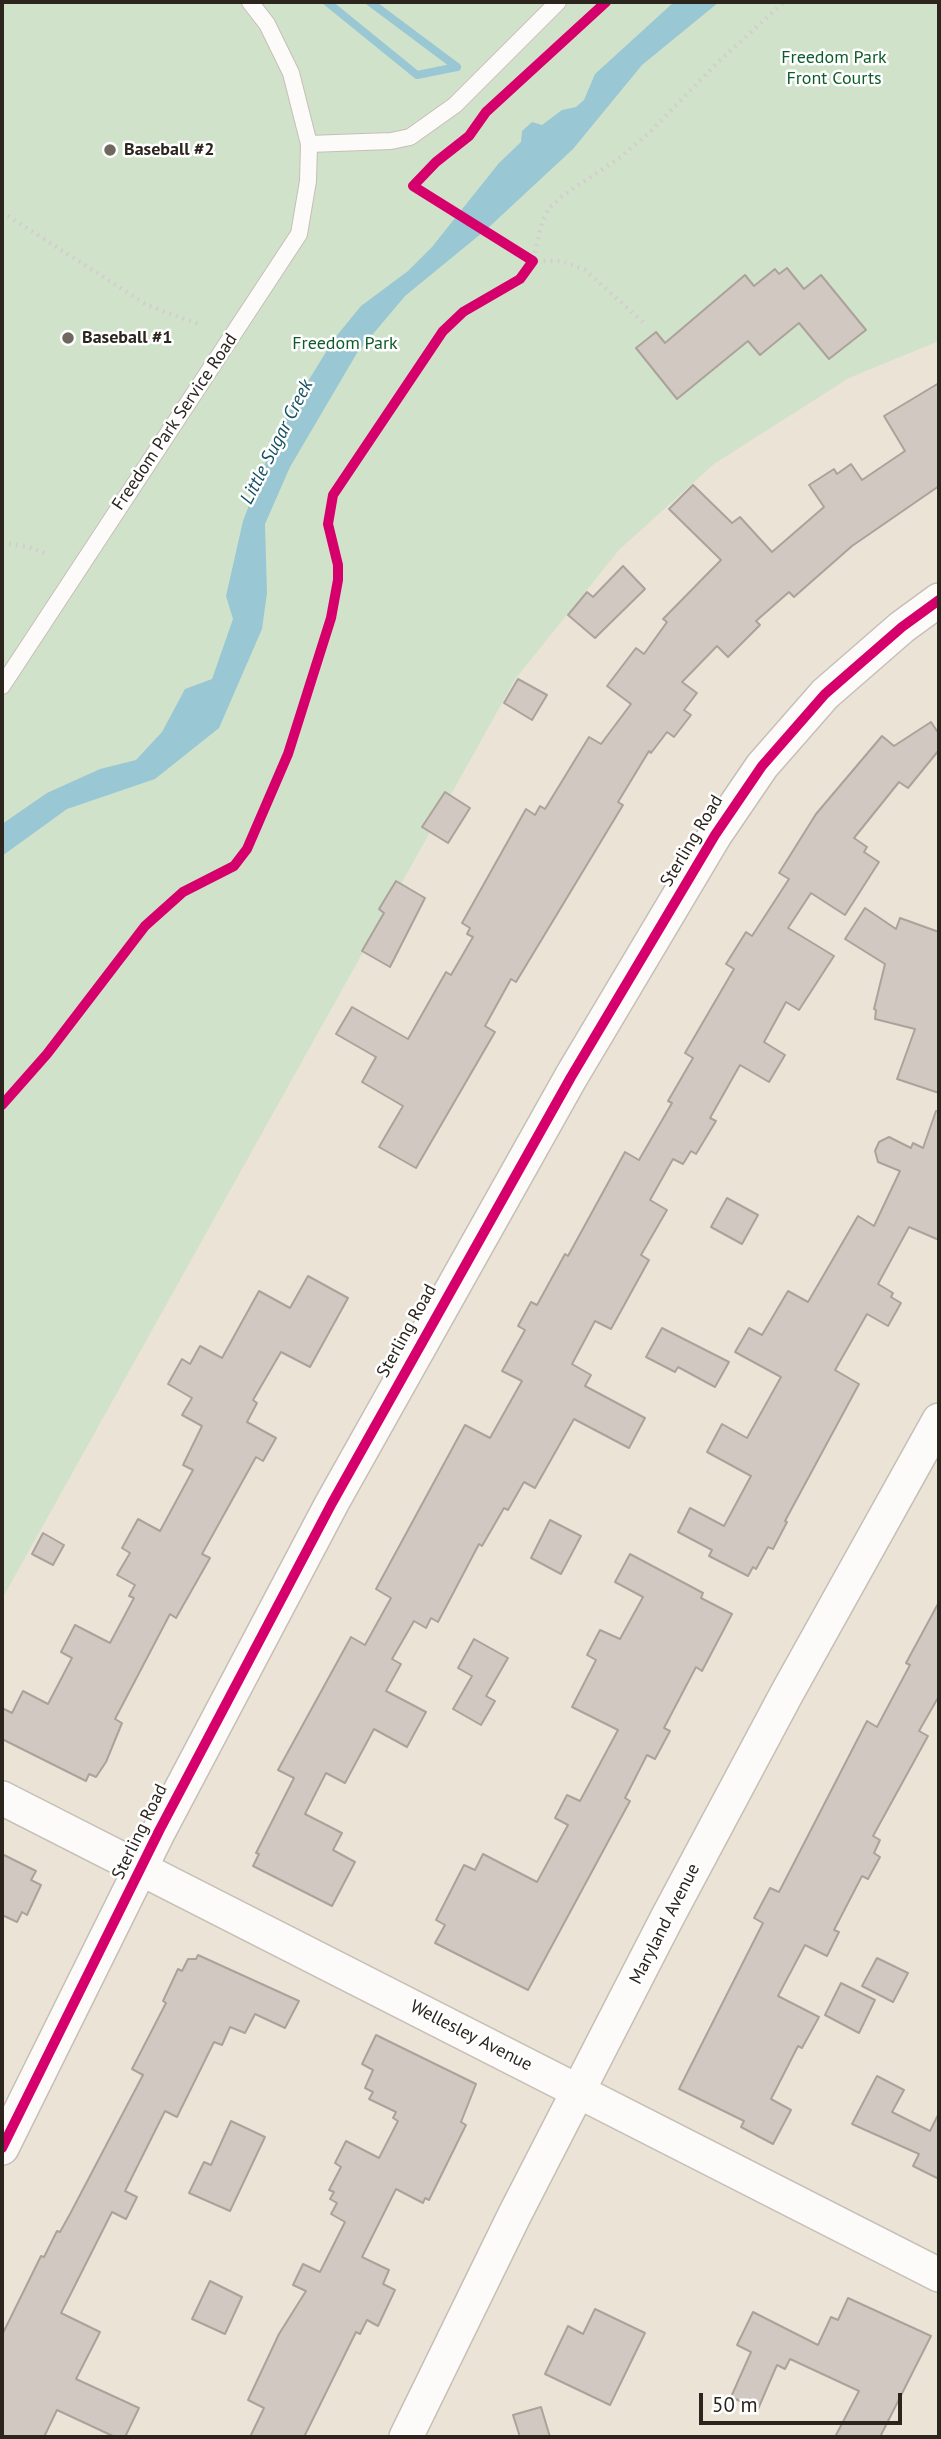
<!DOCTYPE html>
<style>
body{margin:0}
#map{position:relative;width:941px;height:2439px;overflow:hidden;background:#ece3d7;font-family:"PT Sans",sans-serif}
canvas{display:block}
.frame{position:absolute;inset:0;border:4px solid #2b251e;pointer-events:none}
.scale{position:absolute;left:699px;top:2393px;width:203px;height:32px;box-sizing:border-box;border:4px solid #2b251e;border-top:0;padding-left:9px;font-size:21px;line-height:24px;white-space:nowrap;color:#2b251e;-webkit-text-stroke:5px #fff;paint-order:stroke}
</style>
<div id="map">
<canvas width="941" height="2439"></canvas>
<div class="frame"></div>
<div class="scale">50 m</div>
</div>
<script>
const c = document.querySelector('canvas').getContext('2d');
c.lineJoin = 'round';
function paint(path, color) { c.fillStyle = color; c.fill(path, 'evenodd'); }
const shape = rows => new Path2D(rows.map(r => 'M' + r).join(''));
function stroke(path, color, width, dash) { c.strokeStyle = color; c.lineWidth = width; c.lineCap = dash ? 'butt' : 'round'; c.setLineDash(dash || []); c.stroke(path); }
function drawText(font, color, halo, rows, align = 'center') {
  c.font = font + ' "PT Sans",sans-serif'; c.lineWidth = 5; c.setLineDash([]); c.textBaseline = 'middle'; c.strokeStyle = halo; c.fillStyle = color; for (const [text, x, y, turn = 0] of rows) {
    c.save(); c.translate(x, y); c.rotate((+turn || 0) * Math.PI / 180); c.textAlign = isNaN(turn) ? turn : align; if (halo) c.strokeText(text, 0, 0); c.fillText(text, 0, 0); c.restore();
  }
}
paint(shape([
 [2,2,939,2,939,341,849,378,714,464,619,550,516,678,2,1599]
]), '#d1e2cb');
paint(shape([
 [674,2,719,2,642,65,573,149,488,228,405,296,357,353,290,467,265,524,267,593,262,629,219,728,155,779,67,809,2,856,2,824,47,793,100,769,136,760,162,732,185,689,212,679,233,619,226,596,243,521,278,430,334,339,361,306,408,271,432,247,499,163,521,142,522,131,532,122,542,125,562,110,576,107,584,100,595,74]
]), '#99c7d4');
stroke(shape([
 [327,2,417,75,457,67],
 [370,2,457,67]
]), '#99c7d4', 8);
const building = shape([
 [787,268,804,289,821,275,866,330,829,359,799,323,760,355,748,341,677,399,636,348,656,332,665,343,745,275,754,286,775,269,779,274,787,268],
 [939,383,939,486,852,546,794,597,789,592,756,621,760,625,728,657,717,646,682,682,697,693,684,710,691,715,674,737,667,732,651,753,649,751,618,802,623,805,516,982,511,979,485,1026,495,1032,416,1168,379,1147,403,1106,362,1082,376,1057,336,1034,352,1007,408,1039,446,972,451,975,473,937,467,934,470,928,462,923,526,809,535,815,540,806,545,809,589,737,601,744,631,704,607,686,636,648,644,654,667,622,663,619,721,560,669,509,693,485,732,523,740,517,772,552,824,507,809,485,834,469,837,474,851,464,862,480,905,451,884,416,939,383],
 [623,566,645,589,595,638,568,615,587,592,593,597,623,566],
 [518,679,547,695,532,720,504,703,518,679],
 [931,722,939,734,939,750,908,788,899,782,854,838,867,847,864,852,879,862,845,915,811,893,788,928,834,956,799,1010,786,1002,764,1042,785,1055,769,1082,740,1065,710,1118,716,1121,696,1154,691,1151,683,1164,673,1159,650,1200,667,1210,641,1255,649,1260,611,1329,595,1321,572,1364,591,1375,585,1386,645,1418,629,1448,574,1419,535,1488,524,1482,508,1510,504,1508,482,1546,479,1544,438,1622,431,1618,426,1628,414,1621,392,1659,401,1664,386,1691,426,1712,407,1747,374,1729,345,1783,326,1773,305,1814,342,1833,333,1850,355,1862,332,1906,253,1866,259,1854,256,1853,294,1778,278,1770,351,1637,365,1645,391,1598,376,1589,465,1425,490,1438,522,1381,502,1371,525,1330,518,1326,531,1302,537,1305,565,1254,568,1256,625,1152,639,1160,672,1103,668,1101,693,1058,685,1053,734,969,726,964,746,932,752,936,789,879,779,873,816,814,882,736,894,746,931,722],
 [445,792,470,808,448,843,422,827,445,792],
 [396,881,425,898,390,967,362,951,384,913,379,909,396,881],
 [865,908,896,929,900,918,939,932,939,1093,897,1079,915,1029,875,1019,876,1010,874,1009,885,964,845,939,865,908],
 [936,1111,939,1111,939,1240,909,1227,878,1284,893,1293,891,1297,901,1303,888,1326,867,1314,835,1370,859,1384,785,1521,787,1522,773,1549,768,1547,756,1569,753,1567,748,1576,709,1556,712,1550,678,1532,690,1508,724,1526,751,1476,707,1452,722,1424,747,1438,781,1377,735,1352,749,1328,762,1335,788,1291,808,1302,858,1216,874,1226,900,1171,878,1162,875,1151,879,1142,889,1137,911,1148,913,1143,923,1148,936,1111],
 [727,1198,758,1215,742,1244,711,1227,727,1198],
 [308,1276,348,1298,310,1367,281,1352,253,1400,257,1403,247,1422,276,1438,263,1461,256,1457,202,1554,210,1558,176,1618,170,1614,115,1719,122,1723,106,1762,96,1777,89,1774,86,1781,2,1739,2,1708,12,1713,23,1691,48,1704,72,1658,61,1652,75,1625,110,1643,134,1598,129,1596,135,1585,117,1575,130,1553,122,1548,138,1519,160,1531,193,1470,183,1465,202,1426,182,1415,192,1398,168,1384,182,1359,190,1364,200,1346,222,1358,259,1291,290,1308,308,1276],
 [662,1328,729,1362,715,1387,678,1367,675,1372,646,1357,662,1328],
 [550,1520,581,1536,561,1574,531,1558,550,1520],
 [43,1533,64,1545,53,1565,32,1554,43,1533],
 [630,1554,703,1593,701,1598,732,1614,702,1671,696,1667,664,1728,670,1731,655,1759,647,1755,625,1798,630,1801,528,1990,435,1943,445,1925,436,1920,464,1865,475,1870,483,1854,537,1882,568,1825,555,1818,567,1795,580,1801,618,1730,572,1707,596,1660,587,1655,600,1630,620,1639,643,1597,615,1582,630,1554],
 [939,1602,939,1696,919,1731,928,1736,873,1836,880,1840,874,1853,880,1857,868,1879,862,1876,834,1930,839,1932,827,1956,805,1945,778,1996,819,2017,802,2048,798,2046,771,2099,791,2110,773,2144,741,2127,744,2121,679,2089,763,1923,754,1918,770,1888,779,1892,867,1721,877,1727,910,1665,906,1663,939,1602],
 [474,1639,508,1658,486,1696,495,1701,481,1725,453,1709,472,1676,458,1668,474,1639],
 [2,1854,36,1871,31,1880,41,1885,27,1915,22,1912,17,1922,2,1915,2,1854],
 [198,1955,299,2001,285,2028,255,2014,245,2033,230,2027,222,2045,214,2042,177,2117,165,2111,125,2191,137,2197,126,2219,112,2212,61,2313,100,2332,76,2379,139,2408,125,2437,115,2437,57,2410,44,2437,2,2437,2,2335,41,2256,44,2257,57,2231,60,2232,70,2214,143,2075,132,2069,166,2003,163,2001,178,1969,182,1971,188,1959,196,1959,198,1955],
 [877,1958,908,1973,893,2002,862,1986,877,1958],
 [841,1983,875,2000,859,2033,825,2015,841,1983],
 [376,2035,476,2084,461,2122,466,2125,429,2200,425,2198,423,2203,396,2189,362,2257,389,2270,383,2284,395,2290,378,2326,367,2320,360,2334,356,2332,304,2437,250,2437,264,2408,248,2400,279,2334,306,2291,293,2285,303,2264,320,2272,345,2222,331,2214,337,2203,330,2199,334,2192,329,2190,341,2167,335,2163,346,2141,379,2158,398,2121,393,2118,396,2112,369,2099,373,2092,365,2088,373,2070,362,2064,376,2035],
 [877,2076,904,2090,892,2112,930,2131,939,2113,939,2179,913,2166,919,2154,852,2124,877,2076],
 [231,2121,265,2137,230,2211,189,2193,204,2162,211,2165,231,2121],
 [210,2281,242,2297,225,2334,192,2319,210,2281],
 [848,2298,931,2336,880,2437,835,2437,859,2391,790,2359,785,2369,777,2365,758,2409,731,2397,751,2352,737,2345,753,2312,818,2345,831,2317,838,2320,848,2298],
 [595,2309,645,2333,610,2405,545,2374,568,2326,583,2334,595,2309],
 [541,2407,550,2437,520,2437,513,2415,541,2407]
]);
paint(building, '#d1c9c1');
stroke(building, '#aba39b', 2);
const lane = shape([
 [309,144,391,141,410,137,455,105,558,2],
 [2,686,299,234,308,181,309,144,291,73,267,24,250,2]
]);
const street = shape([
 [2,1798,939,2275],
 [2,2148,159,1831,332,1503,571,1077,715,835,762,766,825,694,902,627,939,600],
 [406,2437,515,2214,667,1918,787,1693,939,1420]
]);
stroke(lane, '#c6bfb6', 18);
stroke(street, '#c6bfb6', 36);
stroke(shape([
 [2,212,147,305,201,325],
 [643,322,585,270,561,261,533,261,542,222,549,208,562,196,618,159,650,132,718,62,784,2],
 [2,543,25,546,47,554]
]), '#d2cfcc', 4.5, [2, 5]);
stroke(lane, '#fcfbf9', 16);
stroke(street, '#fcfbf9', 33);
stroke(shape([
 [2,1105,47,1054,145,926,183,892,234,866,247,849,288,754,331,618,338,580,338,565,328,524,333,495,443,331,463,312,520,279,533,261,413,186,436,162,469,136,486,112,606,2],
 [2,2148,159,1831,332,1503,571,1077,715,835,762,766,825,694,902,627,939,600]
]), '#d6006c', 10);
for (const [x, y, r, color] of [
 [110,150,7,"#6f685f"],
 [68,338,7,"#6f685f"]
]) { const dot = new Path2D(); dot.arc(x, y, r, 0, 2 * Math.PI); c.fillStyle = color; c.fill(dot); stroke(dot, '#fff', 2.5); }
drawText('18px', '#0e5c2a', '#fff', [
 ["Freedom Park",834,58],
 ["Front Courts",834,79],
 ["Freedom Park",345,344]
]);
drawText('bold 18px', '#2b251e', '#fff', [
 ["Baseball #2",124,150],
 ["Baseball #1",82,338]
], 'left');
drawText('18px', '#2b251e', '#fff', [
 ["Freedom Park Service Road",175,422,-56],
 ["Sterling Road",692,841,-59],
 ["Sterling Road",407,1331,-61],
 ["Sterling Road",140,1832,-64],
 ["Maryland Avenue",665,1924,-63],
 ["Wellesley Avenue",471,2036,27]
]);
drawText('italic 19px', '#155162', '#fff', [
 ["Little Sugar Creek",277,442,-63]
]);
</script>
